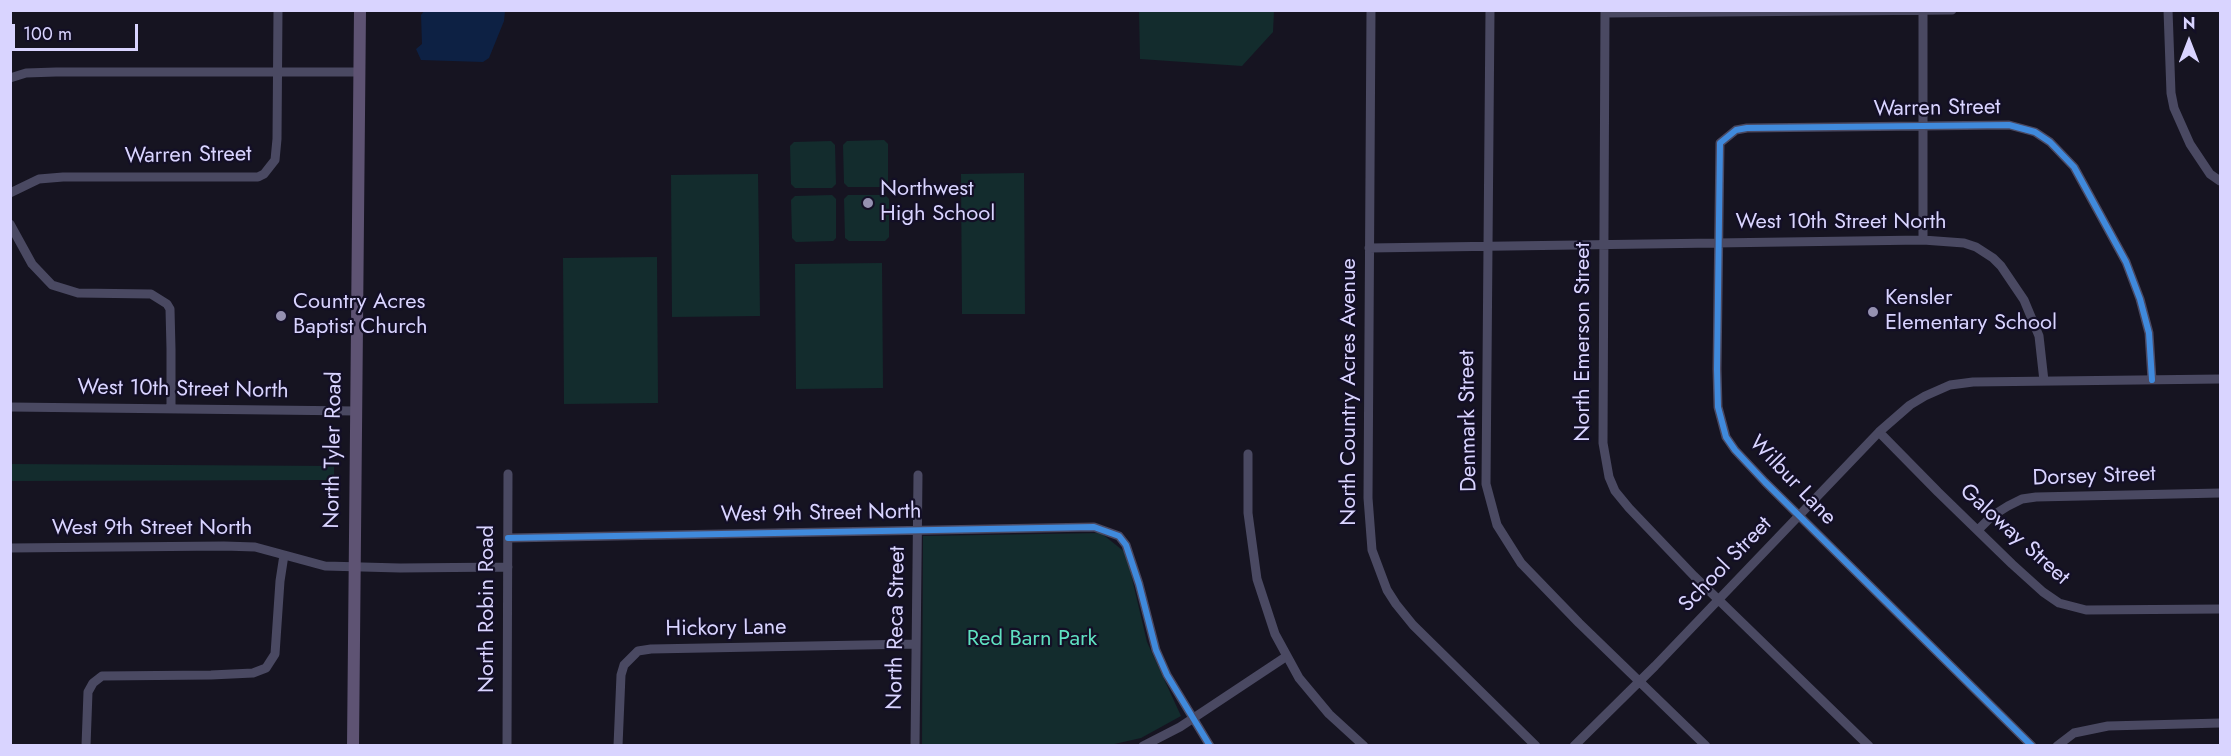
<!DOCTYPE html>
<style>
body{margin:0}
#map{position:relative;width:2231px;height:756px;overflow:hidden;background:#161421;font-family:Jost,sans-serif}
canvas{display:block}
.frame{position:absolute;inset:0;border:12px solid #d9d4ff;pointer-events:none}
.north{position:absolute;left:2159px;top:12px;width:60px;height:60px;-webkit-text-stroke:4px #130f26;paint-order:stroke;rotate:0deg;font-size:16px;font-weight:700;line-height:24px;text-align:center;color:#d9d4ff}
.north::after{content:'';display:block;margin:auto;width:21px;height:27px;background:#d9d4ff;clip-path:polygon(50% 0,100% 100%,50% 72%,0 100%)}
.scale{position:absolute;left:12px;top:24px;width:126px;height:27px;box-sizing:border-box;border:3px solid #d9d4ff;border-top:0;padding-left:8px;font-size:18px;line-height:21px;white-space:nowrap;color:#d9d4ff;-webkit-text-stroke:4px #130f26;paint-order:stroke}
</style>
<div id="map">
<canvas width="2231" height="756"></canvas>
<div class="frame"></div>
<div class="north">N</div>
<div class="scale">100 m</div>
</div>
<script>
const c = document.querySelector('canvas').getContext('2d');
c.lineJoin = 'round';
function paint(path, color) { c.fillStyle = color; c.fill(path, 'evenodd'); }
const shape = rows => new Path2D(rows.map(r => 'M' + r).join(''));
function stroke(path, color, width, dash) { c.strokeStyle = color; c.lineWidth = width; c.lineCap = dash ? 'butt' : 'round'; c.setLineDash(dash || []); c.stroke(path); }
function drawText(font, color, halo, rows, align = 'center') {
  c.font = font + ' Jost,sans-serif'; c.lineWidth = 4.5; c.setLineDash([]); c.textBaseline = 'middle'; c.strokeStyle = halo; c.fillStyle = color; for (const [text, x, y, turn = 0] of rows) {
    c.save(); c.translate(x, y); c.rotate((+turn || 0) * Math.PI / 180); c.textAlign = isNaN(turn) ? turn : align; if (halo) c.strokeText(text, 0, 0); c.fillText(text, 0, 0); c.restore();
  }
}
paint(shape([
 [1139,11,1274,11,1273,32,1242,66,1140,59],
 [884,140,888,144,888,183,885,187,848,187,844,183,843,145,847,141],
 [831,141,835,145,836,184,832,188,795,188,791,184,790,146,794,142],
 [1024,173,1025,314,962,314,961,174],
 [758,174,760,316,672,317,671,175],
 [832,195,836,199,836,238,833,241,796,242,792,238,791,200,795,196],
 [848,195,885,195,889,199,889,237,885,241,849,241,845,238,844,199],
 [657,257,658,403,564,404,563,258],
 [882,263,883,388,796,389,795,264],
 [11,464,334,466,334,480,11,481],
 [1101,533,1126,553,1147,642,1181,716,1141,738,1110,745,922,746,923,536]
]), '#132c2d');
paint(shape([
 [424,11,424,10,505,11,504,21,489,58,483,62,421,60,416,49,422,44,421,15]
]), '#0d2144');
stroke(shape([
 [1371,10,1368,498,1372,550,1387,590,1396,604,1413,625,1536,746],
 [1490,10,1486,484,1497,525,1521,563,1579,623,1706,746],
 [1605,10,1603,443,1609,477,1615,491,1629,508,1694,576,1869,746],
 [2168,10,2171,93,2174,108,2190,144,2210,174,2220,181],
 [1605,13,1952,10],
 [10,78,26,73,56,72,359,72],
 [10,193,39,179,63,177,258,177,264,174,275,160,277,139,278,10],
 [10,224,32,264,52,285,78,293,151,294,167,304,170,309,171,349,171,409],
 [1923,240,1923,10],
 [1369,248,1923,240,1964,243,1976,247,1993,258,2001,266,2024,300,2039,336,2044,381],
 [10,407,356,411],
 [1879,432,1938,492,2012,564,2043,592,2059,603,2086,610,2220,609],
 [1248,454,1248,513,1257,579,1275,634,1299,678,1329,714,1364,746],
 [1978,530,1992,516,2008,506,2022,499,2036,497,2220,493],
 [508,538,1094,527,1119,536,1126,545,1139,584,1156,650,1167,675,1210,746],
 [10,548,224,546,255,547,325,566,400,568,508,567],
 [86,746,88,692,93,683,102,676,211,675,253,673,266,668,275,654,280,581,284,555],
 [507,746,508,474],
 [618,746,621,675,624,665,638,651,651,649,916,644],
 [915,746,918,475],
 [1143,746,1180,727,1287,656],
 [1574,746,1655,666,1879,432,1910,405,1925,396,1950,385,1973,382,2220,379],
 [2032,746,1765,482,1735,450,1726,437,1718,407,1717,369,1720,143,1736,130,1747,128,2009,125,2035,132,2050,142,2074,167,2126,262,2140,299,2149,333,2152,380],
 [2057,746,2074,733,2108,726,2220,723]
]), '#4a4962', 9);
stroke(shape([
 [353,746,360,10]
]), '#5e5373', 12);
stroke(shape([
 [508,538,1094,527,1119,536,1126,545,1139,584,1156,650,1167,675,1210,746],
 [2032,746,1765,482,1735,450,1726,437,1718,407,1717,369,1720,143,1736,130,1747,128,2009,125,2035,132,2050,142,2074,167,2126,262,2140,299,2149,333,2152,380]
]), '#408adc', 6);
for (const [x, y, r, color] of [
 [868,203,6,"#9591b1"],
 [1873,312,6,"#9591b1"],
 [281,316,6,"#9591b1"]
]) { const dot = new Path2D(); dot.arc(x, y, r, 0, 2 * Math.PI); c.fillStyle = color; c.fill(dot); stroke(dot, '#130f26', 2); }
drawText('22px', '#d9d4ff', '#130f26', [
 ["Warren Street",1937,109,-1],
 ["Warren Street",188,156,-1],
 ["West 10th Street North",1841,223],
 ["North Emerson Street",1584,342,-90],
 ["West 10th Street North",183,390,1],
 ["North Country Acres Avenue",1350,392,-90],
 ["Denmark Street",1469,421,-91],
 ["North Tyler Road",334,450,-89],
 ["Dorsey Street",2094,477,-2],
 ["Wilbur Lane",1792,481,46],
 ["West 9th Street North",821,514,-1],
 ["West 9th Street North",152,529],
 ["Galoway Street",2014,535,42],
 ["School Street",1726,565,-46],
 ["North Robin Road",488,609,-90],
 ["North Reca Street",897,628,-89],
 ["Hickory Lane",726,629,-1]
]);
drawText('22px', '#d9d4ff', '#130f26', [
 ["Northwest",880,190],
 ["High School",880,215],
 ["Kensler",1885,299],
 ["Elementary School",1885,324],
 ["Country Acres",293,303],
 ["Baptist Church",293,328]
], 'left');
drawText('22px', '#5fe0c0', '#130f26', [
 ["Red Barn Park",1032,640]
]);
</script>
